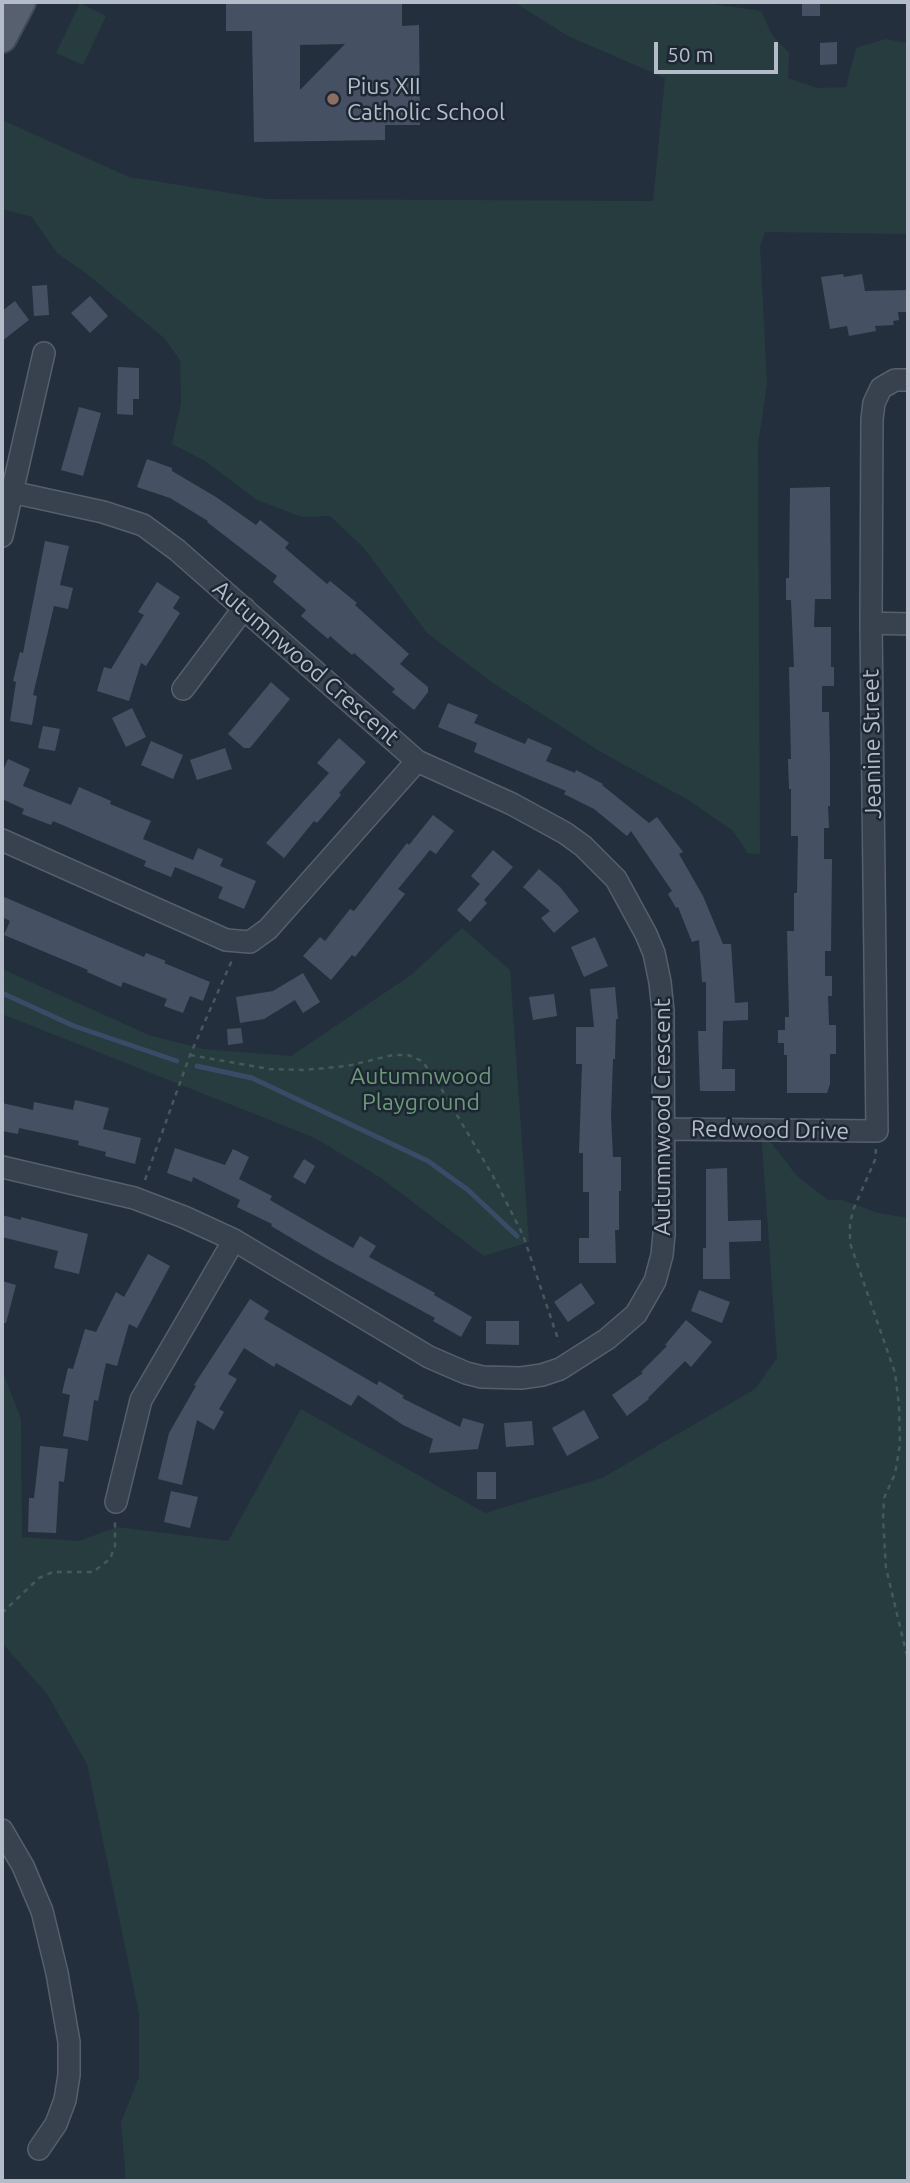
<!DOCTYPE html>
<style>
body{margin:0}
#map{position:relative;width:910px;height:2183px;overflow:hidden;background:#242f3e;font-family:Ubuntu,sans-serif}
canvas{display:block}
.frame{position:absolute;inset:0;border:4px solid #b4bcc9;pointer-events:none}
.scale{position:absolute;left:654px;top:42px;width:124px;height:32px;box-sizing:border-box;border:4px solid #b4bcc9;border-top:0;padding-left:9px;font-size:21px;line-height:24px;white-space:nowrap;color:#b4bcc9;-webkit-text-stroke:5px #1d2633;paint-order:stroke}
</style>
<div id="map">
<canvas width="910" height="2183"></canvas>
<div class="frame"></div>
<div class="scale">50 m</div>
</div>
<script>
const c = document.querySelector('canvas').getContext('2d');
c.lineJoin = 'round';
function paint(path, color) { c.fillStyle = color; c.fill(path, 'evenodd'); }
const shape = rows => new Path2D(rows.map(r => 'M' + r).join(''));
function stroke(path, color, width, dash) { c.strokeStyle = color; c.lineWidth = width; c.lineCap = dash ? 'butt' : 'round'; c.setLineDash(dash || []); c.stroke(path); }
function drawText(font, color, halo, rows, align = 'center') {
  c.font = font + ' Ubuntu,sans-serif'; c.lineWidth = 5; c.setLineDash([]); c.textBaseline = 'middle'; c.strokeStyle = halo; c.fillStyle = color; for (const [text, x, y, turn = 0] of rows) {
    c.save(); c.translate(x, y); c.rotate((+turn || 0) * Math.PI / 180); c.textAlign = isNaN(turn) ? turn : align; if (halo) c.strokeText(text, 0, 0); c.fillText(text, 0, 0); c.restore();
  }
}
paint(shape([
 [514,2,700,2,761,11,772,35,789,53,788,78,817,88,846,87,856,48,885,39,908,43,908,234,765,232,760,246,767,385,758,444,760,854,748,853,733,831,690,801,601,752,490,681,427,633,364,548,330,516,302,517,257,500,205,461,172,444,181,403,180,360,164,338,87,274,57,253,32,217,2,209,2,120,129,177,267,199,653,201,665,78,568,36],
 [80,3,106,16,83,65,56,53],
 [462,928,510,970,529,1242,484,1256,381,1178,315,1138,2,1014,2,969,149,1035,203,1049,291,1056,411,975],
 [761,1130,797,1176,828,1200,842,1200,878,1213,908,1218,908,2181,126,2181,121,2122,139,2077,139,2014,87,1764,47,1694,2,1643,2,1370,21,1419,22,1537,79,1541,117,1527,228,1541,301,1409,485,1513,602,1478,755,1389,777,1358]
]), '#263c3f');
stroke(shape([
 [2,993,74,1026,177,1061],
 [197,1066,252,1078,428,1161,468,1190,517,1236]
]), '#394c67', 5);
paint(shape([
 [226,2,402,2,402,26,419,25,420,125,385,125,385,140,254,142,252,31,226,31],
 [345,44,300,90,300,45],
 [802,2,820,2,820,16,802,16],
 [837,42,837,64,820,65,820,43],
 [843,274,844,277,862,274,865,291,908,290,908,312,898,312,899,320,893,321,894,325,875,326,876,331,849,336,847,326,830,329,821,277],
 [47,285,49,315,34,316,32,286],
 [90,296,108,316,90,333,71,313],
 [15,301,29,320,2,341,2,311],
 [118,367,139,368,139,399,133,399,133,415,117,414],
 [79,407,101,413,83,476,61,470],
 [147,459,172,468,172,471,216,497,256,525,260,520,289,543,285,548,327,584,330,581,357,603,355,605,409,654,400,664,428,687,428,692,414,710,392,692,395,689,354,653,352,655,330,636,328,639,301,616,306,610,273,582,277,576,207,522,208,521,170,498,137,487],
 [830,487,831,599,815,599,814,627,831,627,831,667,834,667,834,686,822,686,822,712,829,712,830,759,830,806,828,806,829,828,824,828,824,859,832,859,831,951,825,951,825,976,832,976,832,996,828,996,829,1025,836,1025,836,1054,830,1054,830,1084,827,1093,787,1093,787,1055,784,1055,784,1043,778,1043,778,1030,785,1030,785,1017,789,1017,787,931,794,931,794,893,797,893,798,836,791,836,791,789,789,789,788,759,791,759,789,667,794,667,791,600,786,600,786,578,789,578,790,488],
 [45,541,69,546,60,585,73,588,68,609,54,606,33,695,37,696,32,725,10,721,16,682,13,681,20,652,23,653],
 [157,582,180,597,173,608,180,613,146,666,141,663,129,701,97,691,104,667,111,669,144,615,138,612],
 [271,682,290,699,250,748,244,748,228,734],
 [448,703,478,715,474,723,525,744,528,738,552,748,546,761,575,773,576,770,603,784,602,785,649,823,657,817,683,852,679,854,703,896,723,944,731,944,735,1003,748,1002,748,1020,723,1021,722,1069,735,1069,735,1091,700,1091,698,1031,706,1031,706,982,702,982,699,940,692,942,678,907,676,908,668,894,672,891,631,831,627,836,594,809,564,794,566,791,474,752,477,743,438,727],
 [132,708,146,737,126,747,112,718],
 [43,726,60,729,55,751,38,748],
 [339,738,366,762,339,793,341,795,317,823,314,821,284,858,266,843,329,773,317,763],
 [151,741,183,755,173,779,141,765],
 [225,748,232,769,197,780,190,760],
 [8,759,30,769,23,786,71,805,79,787,111,801,110,804,151,821,143,839,193,860,198,848,223,859,220,866,256,881,244,909,218,898,223,887,175,867,171,877,144,866,146,861,53,821,51,825,22,814,24,809,2,799,2,773],
 [433,815,454,831,436,854,430,850,398,889,405,894,355,957,352,955,331,980,303,956,320,937,325,941,350,909,354,911,407,843,409,845],
 [493,850,513,867,484,900,487,903,470,922,457,910,480,884,471,876],
 [539,869,560,887,579,911,554,933,541,918,550,911,523,887],
 [2,896,144,957,146,953,166,961,164,963,210,982,203,1001,190,996,183,1013,164,1006,167,999,123,982,121,987,87,972,88,970,4,935,10,921,2,917],
 [595,937,608,966,584,977,571,947],
 [303,973,320,1002,303,1013,295,1000,264,1019,240,1023,236,997,273,991],
 [615,987,618,1019,616,1019,615,1059,613,1059,611,1116,613,1157,621,1157,621,1191,619,1191,619,1230,615,1230,616,1263,579,1263,579,1238,589,1238,589,1192,583,1192,583,1153,579,1153,582,1064,576,1064,576,1027,594,1027,590,989],
 [554,994,557,1016,533,1020,529,997],
 [241,1028,243,1043,228,1045,227,1029],
 [75,1100,109,1108,103,1129,141,1138,135,1164,105,1156,106,1152,78,1145,79,1141,19,1128,18,1134,2,1131,2,1103,33,1110,34,1102,73,1110],
 [175,1148,225,1165,233,1149,249,1157,239,1179,272,1196,270,1200,353,1248,360,1236,376,1246,369,1257,435,1293,434,1295,472,1317,461,1337,433,1321,435,1318,325,1258,271,1226,272,1224,237,1207,240,1200,193,1177,192,1182,167,1173],
 [304,1159,315,1166,305,1184,293,1177],
 [727,1168,728,1221,761,1220,761,1241,729,1242,730,1279,703,1279,703,1248,706,1248,706,1169],
 [2,1215,21,1220,21,1217,88,1234,79,1274,54,1268,58,1251,2,1237],
 [148,1254,170,1266,137,1328,129,1324,117,1366,106,1363,98,1401,94,1400,88,1441,63,1436,70,1395,62,1393,68,1368,73,1369,85,1329,96,1332,116,1292,124,1297],
 [2,1281,16,1285,6,1323,2,1323],
 [581,1283,595,1303,568,1322,554,1302],
 [699,1290,730,1302,722,1323,691,1311],
 [250,1299,269,1311,264,1319,377,1385,379,1381,404,1396,402,1398,460,1427,463,1418,484,1424,478,1449,429,1453,433,1439,403,1425,358,1395,351,1406,276,1363,274,1367,244,1348,228,1374,237,1379,219,1409,224,1412,214,1430,197,1420,182,1485,158,1479,169,1433,196,1386,194,1385],
 [686,1320,712,1342,691,1367,685,1361,648,1398,649,1399,627,1416,612,1395,643,1373,641,1372,667,1346,665,1345],
 [486,1321,519,1321,519,1345,486,1344],
 [584,1410,599,1438,567,1456,552,1428],
 [532,1421,534,1445,506,1447,504,1423],
 [40,1446,68,1449,64,1482,59,1481,56,1533,28,1532,29,1498,34,1498],
 [477,1472,496,1472,496,1499,477,1499],
 [171,1491,198,1497,190,1528,164,1522]
]), '#455162');
const minor = shape([
 [2,490,103,512,143,525,177,550,417,761,512,804,565,833,583,846,616,879,646,934,654,953,660,982,663,1011,664,1234,662,1255,655,1281,636,1314,607,1339,560,1369,542,1375,521,1378,482,1377,466,1373,429,1357,234,1240,184,1217,134,1198,2,1167],
 [2,536,44,353],
 [871,623,908,624],
 [183,689,244,608],
 [2,840,226,940,250,942,268,929,417,761],
 [664,1129,877,1131,871,623,872,419,874,403,881,388,895,380,908,380],
 [116,1502,141,1400,234,1240],
 [2,1830,23,1866,42,1911,57,1973,69,2042,69,2075,65,2100,56,2124,39,2149]
]);
const major = shape([
 [2,38,21,2]
]);
stroke(minor, '#565f6c', 24);
stroke(major, '#414a57', 32);
stroke(shape([
 [190,1055,269,1069,304,1070,347,1066,393,1055,408,1055,422,1061,435,1078,493,1176,523,1235,559,1342],
 [876,1149,875,1160,854,1208,850,1223,850,1243,895,1373,899,1405,900,1444,895,1474,884,1498,883,1519,886,1568,908,1660],
 [145,1180,190,1055,233,958],
 [2,1613,39,1578,53,1572,93,1572,110,1559,115,1546,115,1519]
]), '#44595c', 2.5, [5, 5]);
stroke(minor, '#38414e', 21);
stroke(major, '#56606e', 28);
for (const [x, y, r, color] of [
 [333,99,7,"#8d6e63"]
]) { const dot = new Path2D(); dot.arc(x, y, r, 0, 2 * Math.PI); c.fillStyle = color; c.fill(dot); stroke(dot, '#1d2633', 2.5); }
drawText('23px', '#b4bcc9', '#1d2633', [
 ["Pius XII",347,86],
 ["Catholic School",347,112]
], 'left');
drawText('23px', '#b4bcc9', '#1d2633', [
 ["Autumnwood Crescent",306,663,41],
 ["Jeanine Street",872,744,-91],
 ["Autumnwood Crescent",662,1117,-90],
 ["Redwood Drive",770,1130,1]
]);
drawText('23px', '#6b9a76', '#1d2633', [
 ["Autumnwood",421,1076],
 ["Playground",421,1102]
]);
</script>
